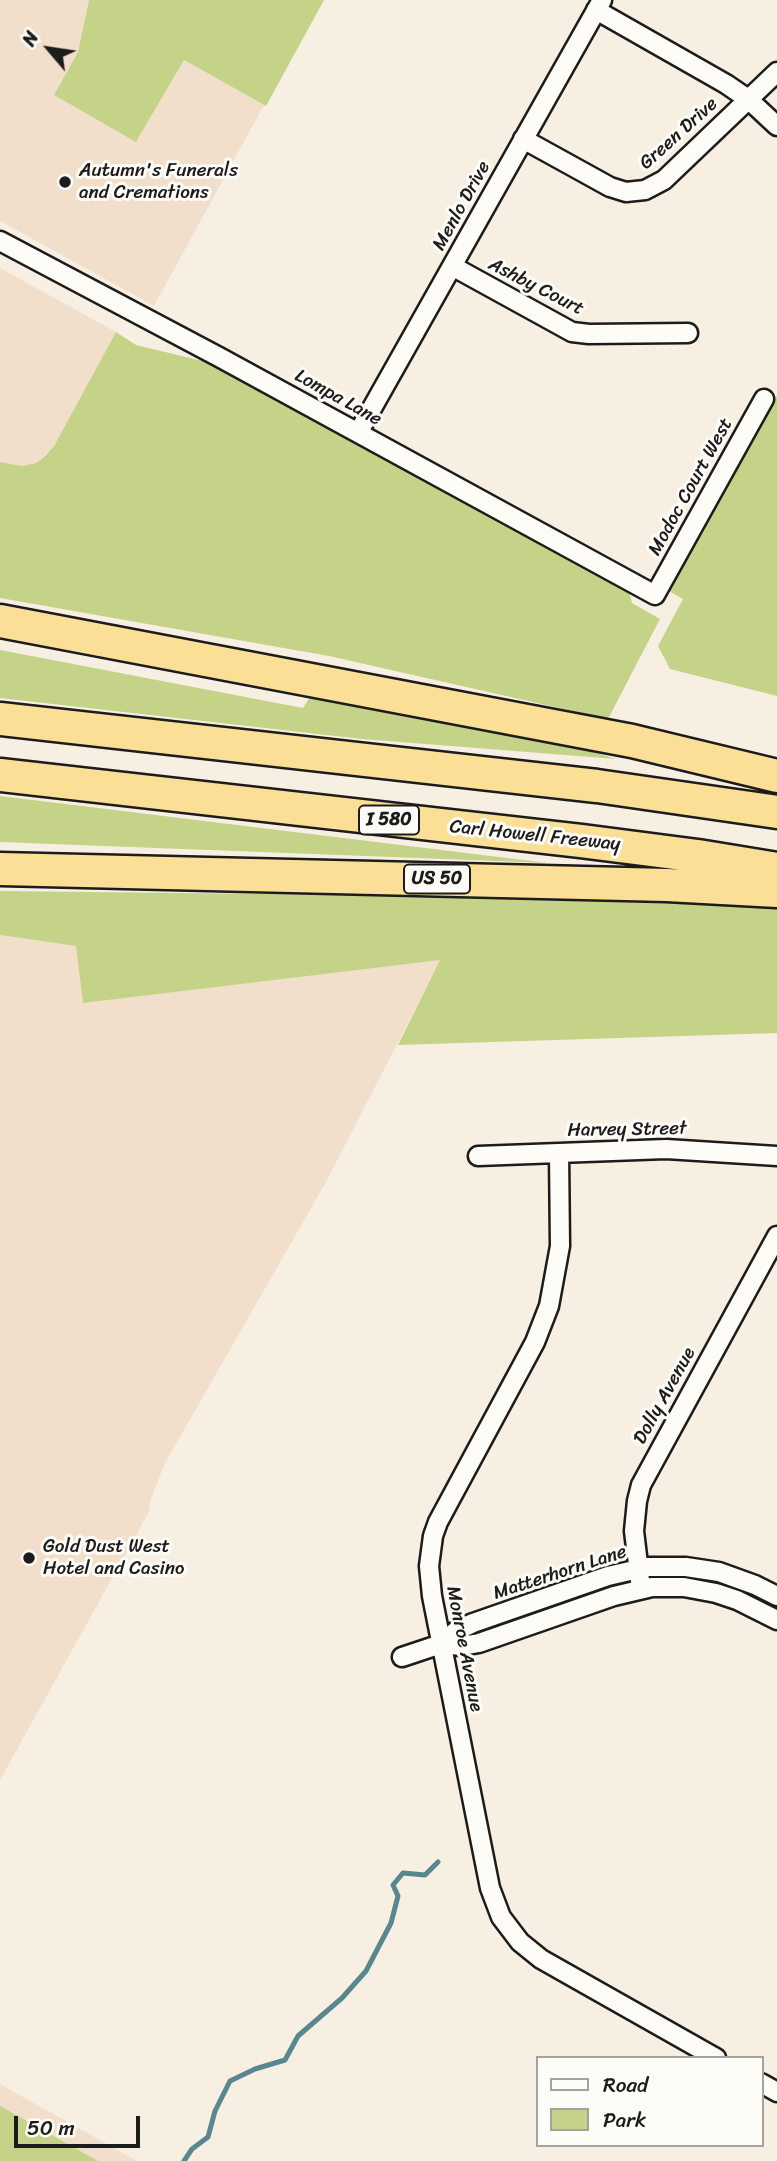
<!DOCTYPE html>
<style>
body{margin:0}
#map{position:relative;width:777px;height:2161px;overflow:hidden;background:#f8efe3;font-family:Sriracha,sans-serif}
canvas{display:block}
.legend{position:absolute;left:536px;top:2056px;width:228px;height:91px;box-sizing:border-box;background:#fdfcf7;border:2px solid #a3a29f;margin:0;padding:9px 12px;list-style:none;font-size:21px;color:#1c1c1c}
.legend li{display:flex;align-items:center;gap:14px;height:35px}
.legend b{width:35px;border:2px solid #a3a29f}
.north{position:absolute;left:14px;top:14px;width:70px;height:70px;-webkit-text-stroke:5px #fdfcf7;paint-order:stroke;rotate:299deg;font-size:19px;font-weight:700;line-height:28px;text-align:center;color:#1c1c1c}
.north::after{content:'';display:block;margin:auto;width:24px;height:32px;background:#1c1c1c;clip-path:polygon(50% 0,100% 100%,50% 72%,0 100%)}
.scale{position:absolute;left:14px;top:2116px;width:126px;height:32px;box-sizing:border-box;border:4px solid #1c1c1c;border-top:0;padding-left:9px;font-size:21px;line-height:24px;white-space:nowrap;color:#1c1c1c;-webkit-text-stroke:5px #fdfcf7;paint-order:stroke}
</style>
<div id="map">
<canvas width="777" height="2161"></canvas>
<ul class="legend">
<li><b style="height:9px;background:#fdfcf7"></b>Road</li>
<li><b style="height:19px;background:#c4d387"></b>Park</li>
</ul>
<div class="north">N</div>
<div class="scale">50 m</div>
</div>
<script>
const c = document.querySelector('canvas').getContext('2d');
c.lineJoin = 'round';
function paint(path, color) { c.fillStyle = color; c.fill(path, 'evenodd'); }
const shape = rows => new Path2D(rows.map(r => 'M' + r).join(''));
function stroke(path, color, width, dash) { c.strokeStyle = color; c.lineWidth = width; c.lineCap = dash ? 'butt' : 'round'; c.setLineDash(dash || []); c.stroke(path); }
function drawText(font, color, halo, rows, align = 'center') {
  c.font = font + ' Sriracha,sans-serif'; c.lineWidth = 6; c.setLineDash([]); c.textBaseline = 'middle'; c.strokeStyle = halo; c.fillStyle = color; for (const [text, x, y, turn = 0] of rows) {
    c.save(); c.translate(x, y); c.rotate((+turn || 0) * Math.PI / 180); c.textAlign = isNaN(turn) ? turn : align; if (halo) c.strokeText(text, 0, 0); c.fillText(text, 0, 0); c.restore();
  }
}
paint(shape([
 [0,0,89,0,78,52,54,95,137,141,184,60,264,105,154,306,0,221],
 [0,268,116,332,54,446,36,463,22,466,0,462],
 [0,935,77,946,83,1003,441,959,325,1184,165,1463,149,1504,150,1510,0,1780],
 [0,2084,137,2161,0,2161]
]), '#f2dfcb');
paint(shape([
 [89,0,324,0,266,106,184,60,136,142,54,95,78,52],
 [116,332,136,345,215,364,629,591,632,603,660,619,608,719,329,656,0,598,0,462,22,466,36,463,45,456,54,446],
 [777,396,777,696,670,669,658,646,683,599,667,590],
 [0,650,303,708,310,697,558,741,616,759,362,739,0,698],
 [0,796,548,863,0,842],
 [0,891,621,898,777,906,777,1033,398,1045,440,960,83,1003,76,946,0,935],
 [0,2106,98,2161,0,2161]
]), '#c4d387');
stroke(shape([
 [184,2161,192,2149,208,2137,215,2111,230,2081,255,2069,285,2060,298,2036,342,1998,366,1971,391,1923,398,1896,393,1885,403,1873,425,1875,438,1862]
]), '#588790', 5);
const minor = shape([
 [596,10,726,84,748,99,777,126],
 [523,139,610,187,626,192,645,190,664,180,777,72],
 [0,241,219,357,655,595,764,399],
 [452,266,572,332,589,334,688,333],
 [358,433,602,0],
 [559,1153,560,1246,549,1306,535,1342,438,1522,433,1536,429,1566,432,1596,490,1888,501,1917,520,1942,541,1959,716,2058],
 [478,1156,666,1149,777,1156],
 [641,1589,634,1531,637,1501,641,1485,777,1236],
 [441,1644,462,1646,479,1643,614,1596,652,1587,684,1587,716,1593,737,1600,777,1620],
 [402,1657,441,1644,456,1631,473,1623,608,1576,647,1567,686,1567,719,1572,755,1585,777,1596],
 [761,2083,777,2092]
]);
const motorway = shape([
 [0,621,632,741,777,776],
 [0,719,597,786,777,812],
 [0,775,581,841,698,856,777,869],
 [0,869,667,885,777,891]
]);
stroke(minor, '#1c1c1c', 23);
stroke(motorway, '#1c1c1c', 37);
stroke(minor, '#fdfcf7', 18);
stroke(motorway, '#fbdf96', 32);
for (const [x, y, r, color] of [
 [65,182,7,"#1c1c1c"],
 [29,1558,7,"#1c1c1c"]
]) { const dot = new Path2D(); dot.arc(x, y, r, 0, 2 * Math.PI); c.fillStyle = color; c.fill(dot); stroke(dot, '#fdfcf7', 2.5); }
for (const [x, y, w] of [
 [389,820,60],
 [437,879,66]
]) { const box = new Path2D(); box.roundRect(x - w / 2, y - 14.5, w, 29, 5); c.fillStyle = '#fdfcf7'; c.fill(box); stroke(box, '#1c1c1c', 2); }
drawText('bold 18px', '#1c1c1c', null, [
 ["I 580",389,820],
 ["US 50",437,879]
]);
drawText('19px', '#1c1c1c', '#fdfcf7', [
 ["Green Drive",679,134,-42],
 ["Menlo Drive",462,206,-61],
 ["Ashby Court",536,287,27],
 ["Lompa Lane",338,398,29],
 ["Modoc Court West",691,487,-61],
 ["Carl Howell Freeway",535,836,6],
 ["Harvey Street",627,1130,-1],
 ["Dolly Avenue",665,1396,-61],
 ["Matterhorn Lane",560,1573,-18],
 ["Monroe Avenue",464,1649,79]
]);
drawText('19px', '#1c1c1c', '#fdfcf7', [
 ["Autumn's Funerals",79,171],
 ["and Cremations",79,193],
 ["Gold Dust West",43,1547],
 ["Hotel and Casino",43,1569]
], 'left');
</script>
